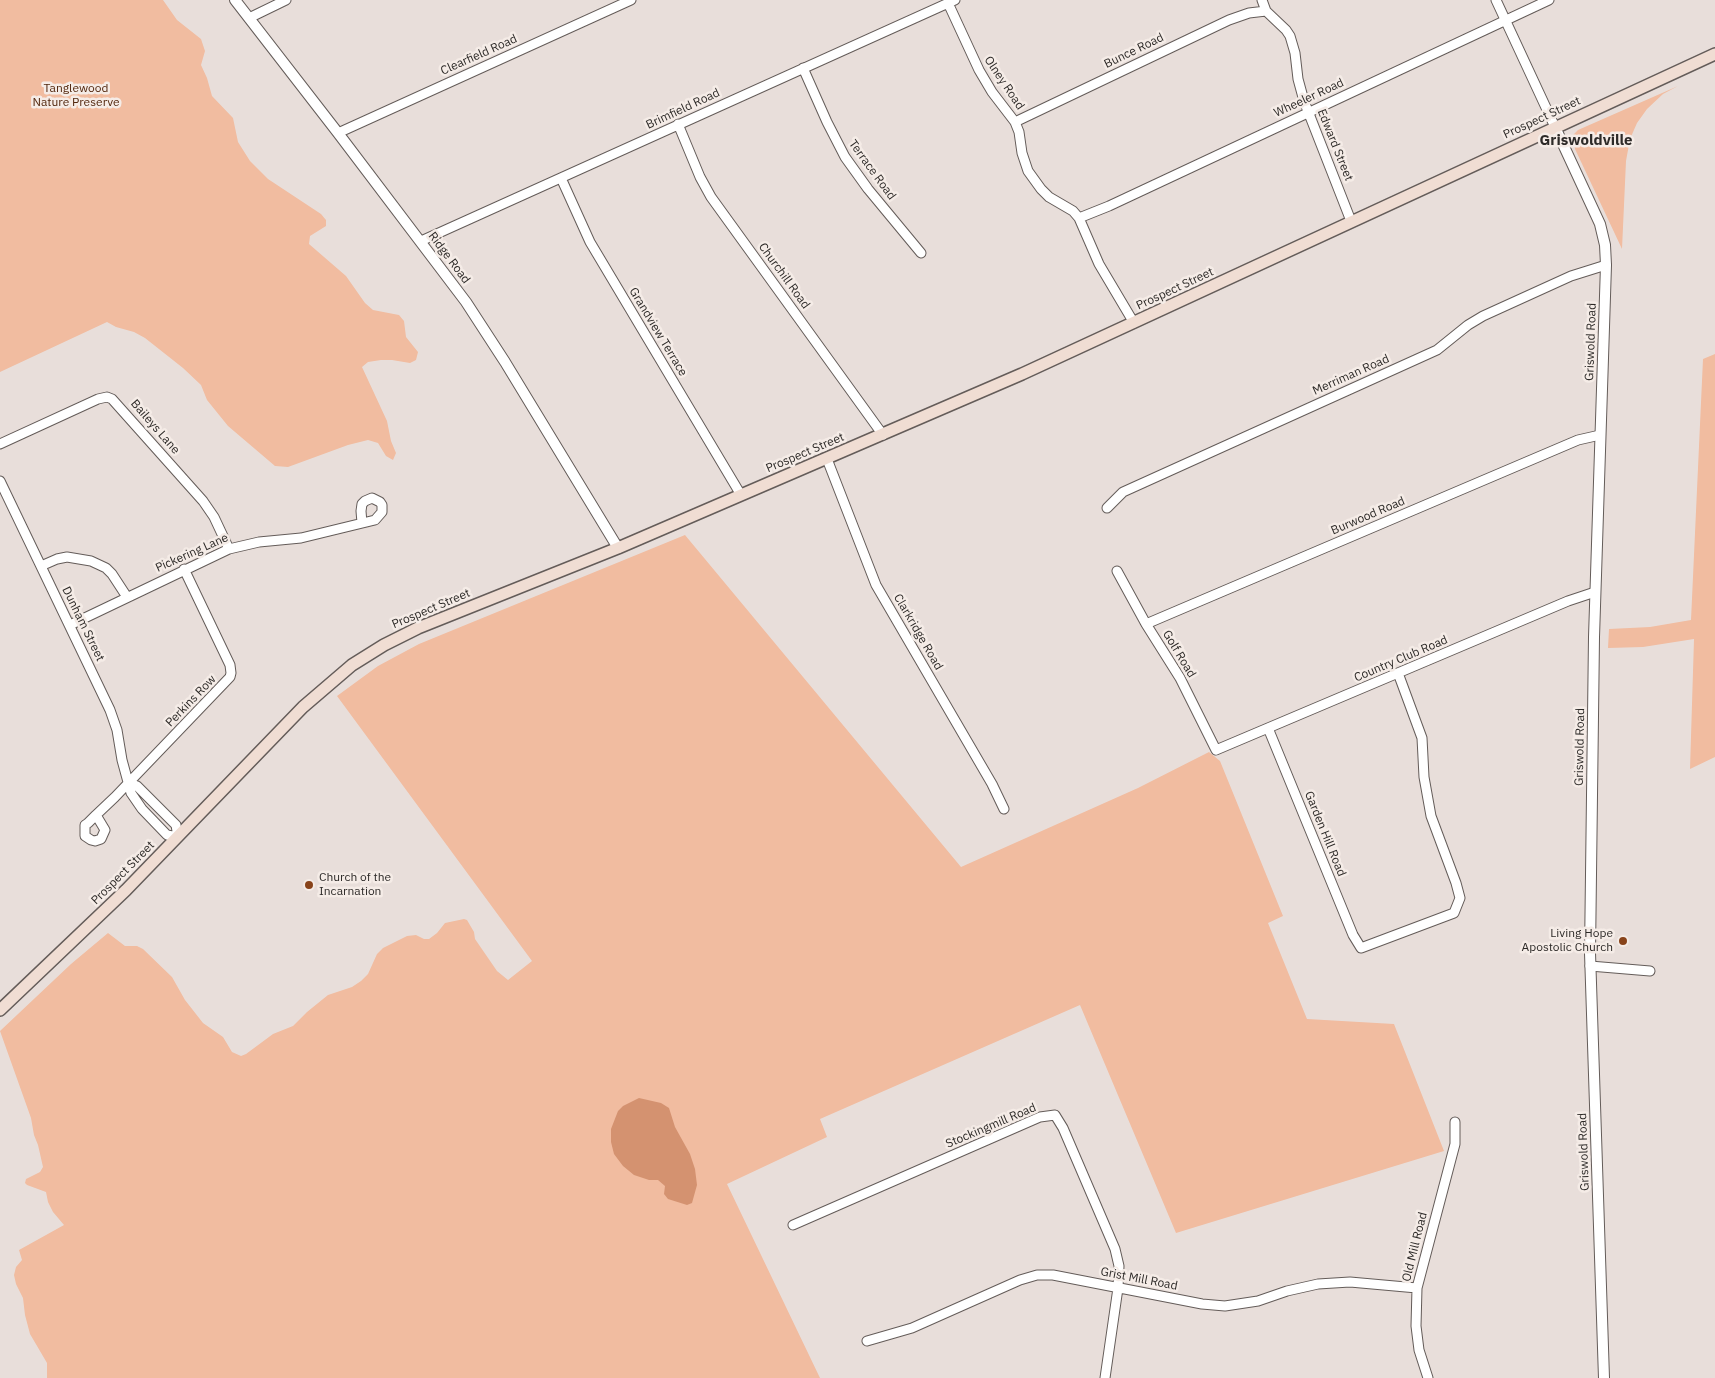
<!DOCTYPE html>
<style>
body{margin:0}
canvas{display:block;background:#e8deda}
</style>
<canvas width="1715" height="1378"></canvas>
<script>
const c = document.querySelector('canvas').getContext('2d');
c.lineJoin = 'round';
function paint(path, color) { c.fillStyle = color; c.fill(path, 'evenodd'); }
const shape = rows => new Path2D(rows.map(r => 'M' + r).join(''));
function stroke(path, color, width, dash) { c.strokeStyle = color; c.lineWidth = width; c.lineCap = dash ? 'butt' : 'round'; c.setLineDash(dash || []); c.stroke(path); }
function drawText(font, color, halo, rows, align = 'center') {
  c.font = font + ' "IBM Plex Sans",sans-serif'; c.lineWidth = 5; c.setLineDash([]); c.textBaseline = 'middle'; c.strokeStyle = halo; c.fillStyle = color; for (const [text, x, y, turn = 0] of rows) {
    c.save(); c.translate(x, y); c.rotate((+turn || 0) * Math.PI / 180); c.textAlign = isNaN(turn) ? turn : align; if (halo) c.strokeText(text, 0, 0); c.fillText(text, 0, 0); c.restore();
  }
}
paint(shape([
 [0,0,163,0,177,20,201,39,205,51,201,65,207,78,212,96,233,118,238,142,250,161,268,179,321,214,326,220,326,226,310,236,309,244,346,276,365,303,373,310,399,315,404,321,406,337,418,352,416,360,410,363,392,360,381,360,368,362,362,367,387,421,391,441,396,453,393,460,386,456,378,443,368,440,348,445,288,467,275,466,228,426,207,400,201,385,183,368,145,338,134,332,116,327,107,322,0,372],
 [1678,86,1663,94,1647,109,1637,123,1630,139,1626,161,1622,249,1575,149,1573,135,1578,130],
 [1715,354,1715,757,1690,769,1694,639,1643,647,1608,648,1609,629,1650,627,1691,620,1703,359],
 [685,535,961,867,1138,788,1209,752,1220,761,1283,916,1268,923,1307,1019,1394,1024,1444,1151,1176,1233,1080,1005,820,1119,827,1137,727,1184,820,1378,47,1378,47,1363,30,1334,25,1315,23,1298,16,1284,14,1275,16,1267,22,1260,19,1250,64,1225,53,1212,48,1202,46,1192,27,1185,25,1183,26,1179,40,1172,43,1167,38,1145,34,1135,31,1118,0,1031,71,964,108,933,125,946,137,946,143,949,172,977,185,1000,203,1023,223,1037,232,1052,241,1056,246,1054,273,1034,293,1026,307,1012,328,995,352,987,361,981,368,974,377,954,383,948,407,936,416,935,424,939,429,939,437,933,445,923,464,919,467,920,474,932,475,939,497,971,508,980,532,961,337,696,378,666,419,644]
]), '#f1bca0');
paint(shape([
 [639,1098,661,1103,669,1108,675,1127,690,1154,695,1169,697,1185,692,1203,687,1205,668,1199,664,1194,665,1186,658,1180,649,1180,634,1175,623,1166,614,1154,611,1142,611,1129,618,1111,623,1106]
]), '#d49270');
const minor = shape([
 [1262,0,1266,11,1286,30,1290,36,1295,53,1298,79,1304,101,1351,221],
 [1496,0,1555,127],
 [948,3,979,70,992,92,1015,122,1019,132,1022,153,1028,171,1041,189,1049,197,1073,211,1079,218,1099,264,1134,323],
 [249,18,286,0],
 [803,68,827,122,845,157,868,189,921,253],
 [1015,122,1229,20,1249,13,1266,11],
 [678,124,700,177,711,197,883,435],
 [338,133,631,0],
 [561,178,590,242,741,495],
 [1079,218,1109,206,1549,0],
 [421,241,955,0],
 [0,444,98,399,107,397,112,399,203,501,214,517,229,549],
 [827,459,876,585,992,784,1004,809],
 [0,481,110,710,117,730,122,760,131,793,142,809,167,835,178,837,176,825,137,786,129,783],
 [1107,508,1123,492,1437,350,1468,325,1483,316,1571,276,1606,265],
 [41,566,57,559,67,557,91,561,106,568,112,574,127,597],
 [1117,571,1146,624,1180,678,1216,750,1568,601,1595,592],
 [1146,624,1578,440,1600,435],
 [70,625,229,549,259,542,301,538,375,520,382,512,382,505,380,502,372,498,365,501,362,504,361,511,362,523],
 [1268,728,1353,935,1361,948,1454,913,1460,898,1456,883,1431,816,1424,777,1422,738,1398,673],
 [96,815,105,830,101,839,95,841,91,840,85,836,85,825,88,823,96,815,115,797,230,677,231,673,230,665,184,569],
 [1590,966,1650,971],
 [793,1225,1040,1117,1055,1115,1063,1128,1115,1249,1119,1266,1118,1288,1105,1378],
 [867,1341,912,1328,1020,1280,1037,1275,1053,1275,1202,1304,1225,1306,1258,1301,1287,1291,1318,1284,1350,1282,1417,1288],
 [1428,1378,1419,1350,1416,1326,1417,1288,1455,1144,1455,1122]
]);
const tertiary = shape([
 [235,0,338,133,466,302,505,362,618,548],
 [1555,127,1600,224,1605,245,1606,265,1594,637,1590,953,1604,1378]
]);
const secondary = shape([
 [0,1010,126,890,303,707,352,665,384,645,418,628,618,548,1022,374,1715,54]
]);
stroke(minor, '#645c59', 11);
stroke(tertiary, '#645c59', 12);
stroke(secondary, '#645c59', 14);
stroke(minor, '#fff', 9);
stroke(tertiary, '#fff', 10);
stroke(secondary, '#f0ddd3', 11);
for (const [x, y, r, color] of [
 [309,885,5,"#88431a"],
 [1623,941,5,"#88431a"]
]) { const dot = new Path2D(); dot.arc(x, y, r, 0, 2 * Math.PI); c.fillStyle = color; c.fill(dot); stroke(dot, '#f5ece7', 2); }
drawText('12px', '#2d2a28', '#f5ece7', [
 ["Bunce Road",1134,51,-26],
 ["Clearfield Road",479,55,-24],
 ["Olney Road",1004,83,56],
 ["Wheeler Road",1309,98,-25],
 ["Brimfield Road",683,109,-25],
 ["Prospect Street",1542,118,-25],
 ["Edward Street",1335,145,68],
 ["Terrace Road",872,170,54],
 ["Ridge Road",449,258,53],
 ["Churchill Road",784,276,54],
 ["Prospect Street",1175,289,-25],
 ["Grandview Terrace",658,332,59],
 ["Griswold Road",1591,342,-88],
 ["Merriman Road",1351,375,-24],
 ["Baileys Lane",155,427,49],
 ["Prospect Street",805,453,-23],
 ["Burwood Road",1368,516,-23],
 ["Pickering Lane",192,553,-24],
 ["Prospect Street",431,609,-23],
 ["Dunham Street",83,624,64],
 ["Clarkridge Road",918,632,60],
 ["Golf Road",1179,654,59],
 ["Country Club Road",1401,659,-23],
 ["Perkins Row",191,701,-46],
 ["Griswold Road",1580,747,-89],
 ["Garden Hill Road",1325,834,68],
 ["Prospect Street",123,873,-45],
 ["Stockingmill Road",991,1126,-23],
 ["Griswold Road",1584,1152,-92],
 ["Old Mill Road",1415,1247,-76],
 ["Grist Mill Road",1139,1279,11]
]);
drawText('12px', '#52270e', '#f5ece7', [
 ["Tanglewood",76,89],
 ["Nature Preserve",76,103]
]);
drawText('12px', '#2d2a28', '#f5ece7', [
 ["Church of the",319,878],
 ["Incarnation",319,892],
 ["Living Hope",1613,934,"right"],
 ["Apostolic Church",1613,948,"right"]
], 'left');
drawText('bold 15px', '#2d2a28', '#f5ece7', [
 ["Griswoldville",1586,141]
]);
</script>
